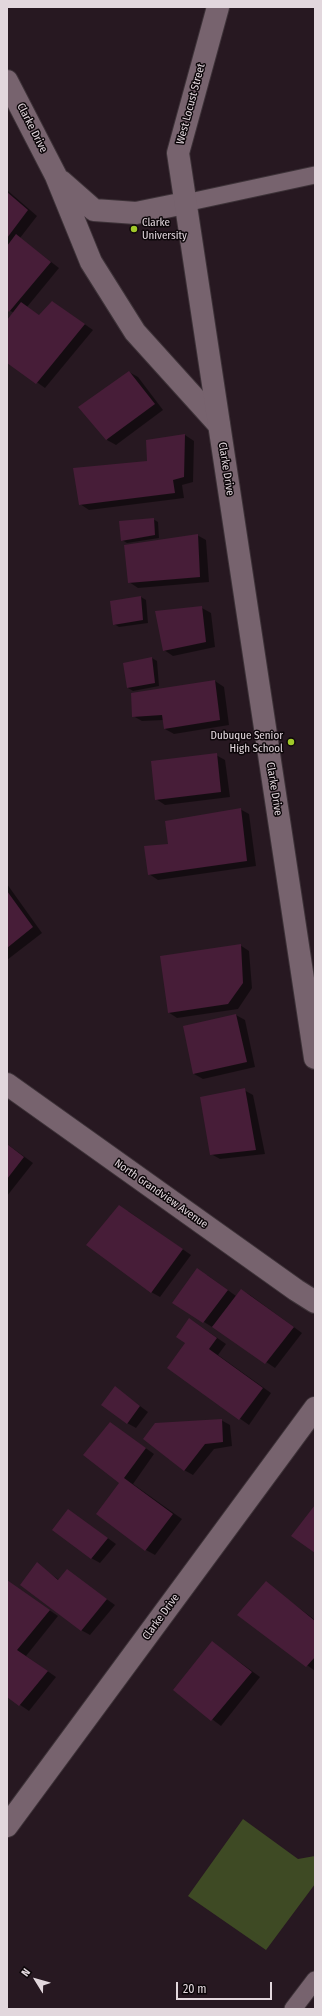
<!DOCTYPE html>
<style>
body{margin:0}
#map{position:relative;width:322px;height:2016px;overflow:hidden;background:#271821;font-family:"Fira Sans Condensed",sans-serif}
canvas{display:block}
.frame{position:absolute;inset:0;border:8px solid #e2d7dd;pointer-events:none}
.north{position:absolute;left:16px;top:1960px;width:40px;height:40px;-webkit-text-stroke:3px #0c0609;paint-order:stroke;rotate:307deg;font-size:11px;font-weight:700;line-height:16px;text-align:center;color:#e2d7dd}
.north::after{content:'';display:block;margin:auto;width:14px;height:18px;background:#e2d7dd;clip-path:polygon(50% 0,100% 100%,50% 72%,0 100%)}
.scale{position:absolute;left:176px;top:1982px;width:96px;height:18px;box-sizing:border-box;border:2px solid #e2d7dd;border-top:0;padding-left:5px;font-size:12px;line-height:14px;white-space:nowrap;color:#e2d7dd;-webkit-text-stroke:3px #0c0609;paint-order:stroke}
</style>
<div id="map">
<canvas width="322" height="2016"></canvas>
<div class="frame"></div>
<div class="north">N</div>
<div class="scale">20 m</div>
</div>
<script>
const c = document.querySelector('canvas').getContext('2d');
c.lineJoin = 'round';
function paint(path, color) { c.fillStyle = color; c.fill(path, 'evenodd'); }
const shape = rows => new Path2D(rows.map(r => 'M' + r).join(''));
function stroke(path, color, width, dash) { c.strokeStyle = color; c.lineWidth = width; c.lineCap = dash ? 'butt' : 'round'; c.setLineDash(dash || []); c.stroke(path); }
function drawText(font, color, halo, rows, align = 'center') {
  c.font = font + ' "Fira Sans Condensed",sans-serif'; c.lineWidth = 3; c.setLineDash([]); c.textBaseline = 'middle'; c.strokeStyle = halo; c.fillStyle = color; for (const [text, x, y, turn = 0] of rows) {
    c.save(); c.translate(x, y); c.rotate((+turn || 0) * Math.PI / 180); c.textAlign = isNaN(turn) ? turn : align; if (halo) c.strokeText(text, 0, 0); c.fillText(text, 0, 0); c.restore();
  }
}
paint(shape([
 [243,1819,298,1859,315,1856,315,1884,266,1950,188,1896]
]), '#3e4a24');
paint(shape([
 [7,190,37,216,20,238,59,268,27,307,40,316,53,302,93,330,45,388,7,361,7,322,14,313,7,309],
 [129,372,138,377,163,410,116,445,107,440],
 [185,435,194,441,193,482,182,485,184,498,89,510,80,504,148,462,147,441],
 [153,519,158,522,159,538,127,543,122,540],
 [197,535,206,540,209,582,138,588,129,582],
 [141,597,146,600,148,623,119,627,114,624],
 [202,608,211,613,215,647,173,656,164,650],
 [152,658,157,661,159,686,133,691,128,688,124,664],
 [215,681,224,687,229,725,174,734,165,729,164,720,142,721,133,716],
 [216,755,225,760,230,797,165,805,156,799],
 [240,809,249,814,256,866,158,880,149,874],
 [7,884,42,933,7,960],
 [240,945,249,951,252,988,238,1009,177,1018,168,1012],
 [236,1015,245,1020,255,1067,203,1079,194,1074],
 [244,1090,253,1095,265,1154,220,1159,211,1154],
 [7,1144,33,1163,7,1196],
 [128,1211,191,1255,160,1297,151,1292],
 [207,1275,236,1296,241,1290,250,1295,302,1333,275,1368,213,1326,212,1327,204,1322],
 [190,1319,226,1344,218,1355,271,1393,249,1425,168,1368,186,1342],
 [116,1388,148,1412,136,1428,127,1423],
 [221,1420,230,1425,232,1446,214,1449,193,1475,184,1470],
 [119,1429,154,1454,133,1484,182,1519,155,1555,146,1550,120,1482],
 [77,1516,116,1544,100,1563,91,1558],
 [37,1564,59,1580,67,1571,115,1605,90,1635,81,1630],
 [7,1581,58,1616,26,1656,56,1677,29,1711,7,1696],
 [266,1583,315,1620,315,1671,239,1615],
 [212,1642,260,1677,221,1726,174,1690]
]), '#0007');
paint(shape([
 [7,192,28,210,7,238],
 [16,234,51,262,9,312,7,310,7,246],
 [52,301,85,324,36,384,7,363,7,320,21,302,39,315],
 [129,371,155,404,106,440,78,407],
 [185,434,184,477,173,480,175,493,79,505,73,468,147,461,146,440],
 [154,518,155,535,121,541,119,521],
 [198,534,200,577,128,583,124,545],
 [141,596,143,620,113,625,110,601],
 [202,606,206,642,163,651,155,611],
 [152,657,155,683,127,688,123,663],
 [215,680,220,720,164,729,162,715,132,717,131,693],
 [217,753,221,792,155,800,151,761],
 [241,808,247,861,148,875,144,846,168,844,165,821],
 [7,891,33,927,7,948],
 [241,944,243,983,228,1004,168,1013,160,956],
 [236,1014,247,1062,193,1074,183,1026],
 [245,1088,256,1150,210,1155,200,1097],
 [7,1144,24,1157,7,1179],
 [119,1205,183,1249,151,1293,86,1245],
 [197,1268,228,1290,203,1323,172,1303],
 [241,1289,294,1327,265,1364,212,1327],
 [189,1318,217,1338,209,1349,263,1388,239,1420,167,1368,185,1343,176,1337],
 [115,1386,140,1406,127,1424,101,1405],
 [222,1419,223,1442,205,1444,184,1471,143,1439,155,1423],
 [110,1422,146,1448,124,1478,173,1514,145,1551,96,1514,119,1483,83,1455],
 [315,1505,315,1553,291,1536],
 [68,1509,108,1538,91,1559,52,1530],
 [37,1562,58,1580,67,1569,107,1599,81,1631,20,1585],
 [7,1580,50,1610,17,1650,48,1671,19,1706,7,1697],
 [266,1581,315,1621,315,1657,306,1667,237,1615],
 [212,1641,252,1672,211,1721,173,1690]
]), '#471d38');
const service = shape([
 [185,203,315,175],
 [293,2009,315,1980]
]);
const minor = shape([
 [7,81,56,176,91,262,135,332,219,425],
 [61,181,94,210,136,213,185,203]
]);
const tertiary = shape([
 [218,7,178,153,315,1058],
 [7,1084,296,1290,315,1302],
 [7,1826,315,1408]
]);
stroke(service, '#3d3238', 19);
stroke(minor, '#3d3238', 24);
stroke(tertiary, '#3d3238', 24);
stroke(service, '#77636e', 17);
stroke(minor, '#77636e', 22);
stroke(tertiary, '#77636e', 22);
for (const [x, y, r, color] of [
 [134,229,4,"#a1c92a"],
 [291,742,4,"#a1c92a"]
]) { const dot = new Path2D(); dot.arc(x, y, r, 0, 2 * Math.PI); c.fillStyle = color; c.fill(dot); stroke(dot, '#0c0609', 1.5); }
drawText('11px', '#e2d7dd', '#0c0609', [
 ["West Locust Street",191,104,-75],
 ["Clarke Drive",32,128,63],
 ["Clarke Drive",226,469,81],
 ["Clarke Drive",274,789,81],
 ["North Grandview Avenue",161,1194,35],
 ["Clarke Drive",161,1617,-54]
]);
drawText('11px', '#e2d7dd', '#0c0609', [
 ["Clarke",142,223],
 ["University",142,236],
 ["Dubuque Senior",283,736,"right"],
 ["High School",283,749,"right"]
], 'left');
</script>
